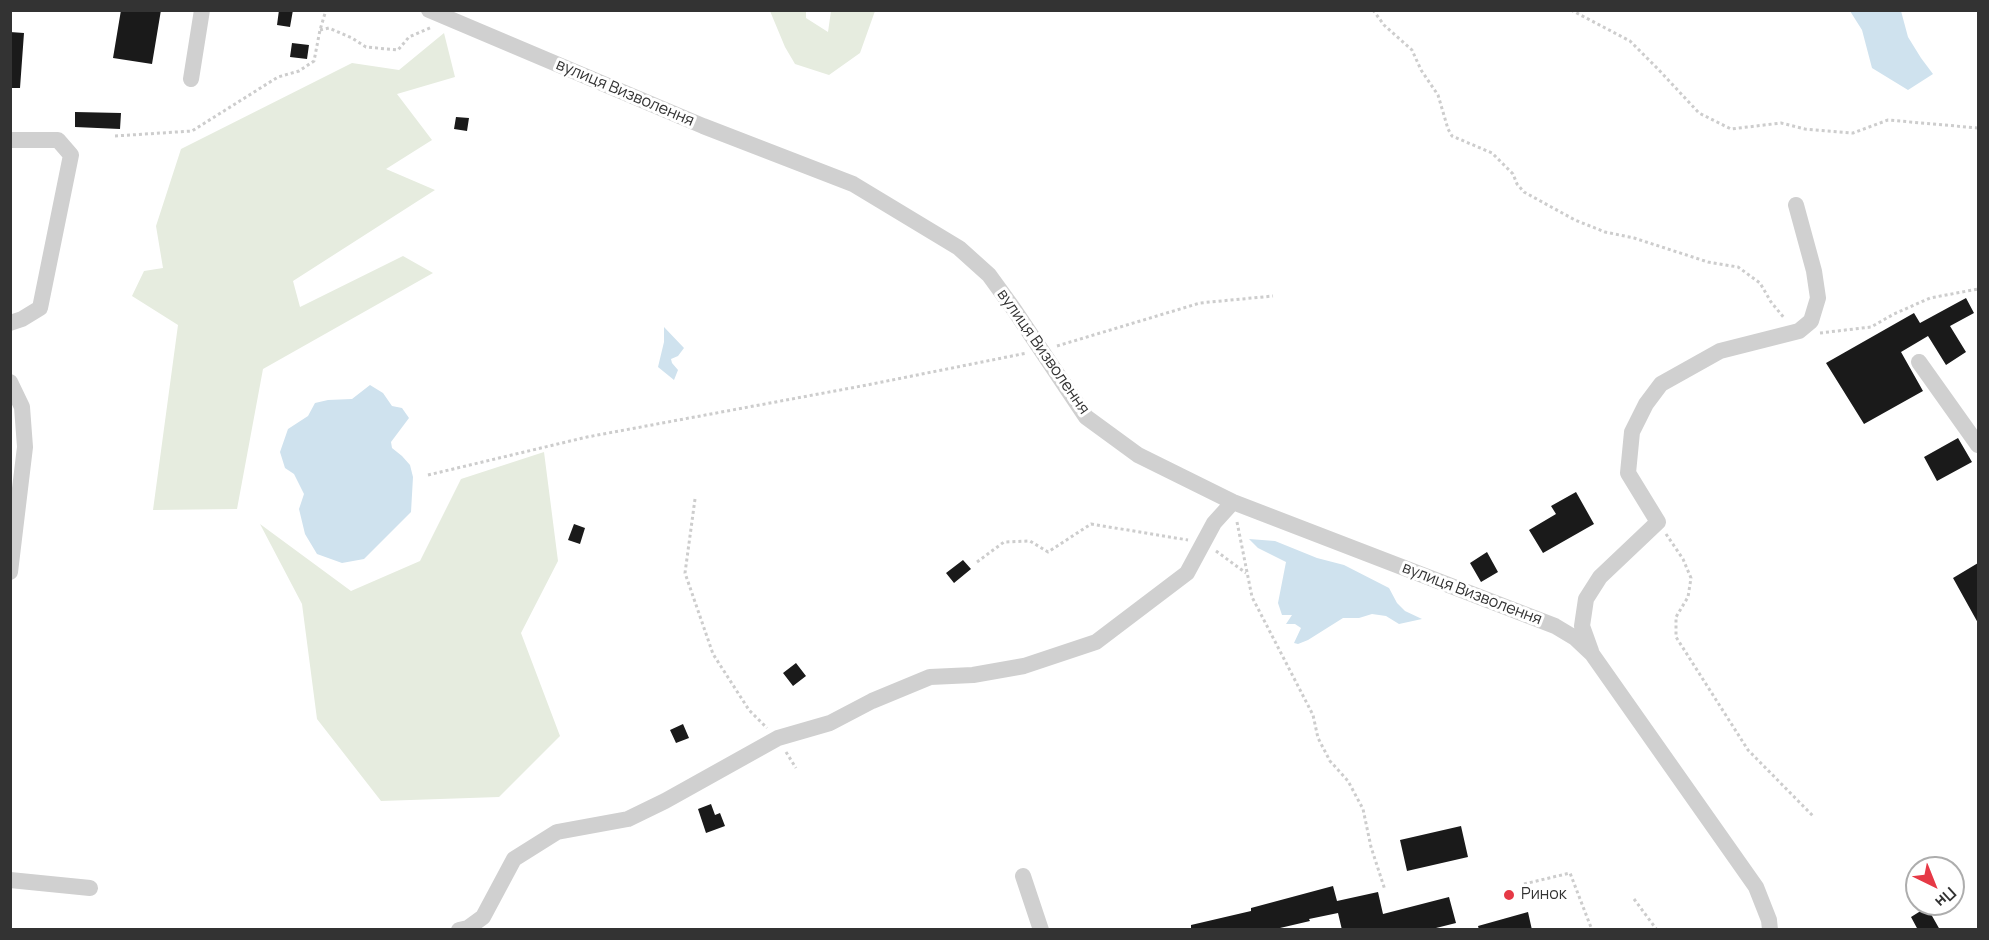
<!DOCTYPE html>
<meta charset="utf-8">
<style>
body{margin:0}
#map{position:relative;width:1989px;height:940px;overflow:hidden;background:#fff;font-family:Manrope,sans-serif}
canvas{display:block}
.frame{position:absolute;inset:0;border:12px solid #333;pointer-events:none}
.north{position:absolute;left:1905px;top:856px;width:60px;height:60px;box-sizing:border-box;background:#fff;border:2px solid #adadad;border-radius:50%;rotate:137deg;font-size:16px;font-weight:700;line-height:24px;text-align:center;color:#333}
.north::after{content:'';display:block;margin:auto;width:21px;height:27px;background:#e63946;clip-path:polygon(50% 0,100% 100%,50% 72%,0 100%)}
</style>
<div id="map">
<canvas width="1989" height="940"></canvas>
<div class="frame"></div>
<div class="north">Пн</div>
</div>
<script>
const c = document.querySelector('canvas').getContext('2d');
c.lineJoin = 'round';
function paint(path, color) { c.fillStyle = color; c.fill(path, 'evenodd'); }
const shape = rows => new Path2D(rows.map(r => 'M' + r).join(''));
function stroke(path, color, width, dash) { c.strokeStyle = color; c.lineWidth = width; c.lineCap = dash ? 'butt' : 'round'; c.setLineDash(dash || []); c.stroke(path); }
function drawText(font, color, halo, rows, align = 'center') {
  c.font = font + ' Manrope,sans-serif'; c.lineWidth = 6; c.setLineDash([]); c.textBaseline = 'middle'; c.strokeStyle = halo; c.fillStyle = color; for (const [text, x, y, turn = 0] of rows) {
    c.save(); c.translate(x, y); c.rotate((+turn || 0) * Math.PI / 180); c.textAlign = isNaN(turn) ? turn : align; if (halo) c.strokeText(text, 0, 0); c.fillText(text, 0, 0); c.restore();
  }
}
paint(shape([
 [770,11,806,11,806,18,828,32,831,11,875,11,860,53,829,75,795,64,785,47],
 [444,33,455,77,397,94,432,140,386,169,435,190,293,281,300,307,403,256,433,273,263,369,237,509,153,510,178,325,132,296,144,271,163,268,156,226,181,149,352,63,399,70],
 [544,452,558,561,521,633,560,736,499,797,381,801,317,719,302,604,260,524,351,591,420,561,461,479]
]), '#e6ecdf');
paint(shape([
 [1850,11,1901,11,1908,37,1921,58,1933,74,1908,90,1872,68,1862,30],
 [664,327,684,348,678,356,671,359,672,363,678,370,674,380,658,367,664,342],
 [370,385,383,393,392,406,402,408,409,418,391,442,392,448,402,456,410,465,413,477,411,512,364,559,342,563,317,554,305,534,299,509,304,494,294,474,285,468,280,452,288,429,308,416,315,403,328,400,352,399],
 [1249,539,1275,541,1317,558,1344,565,1389,588,1397,603,1405,611,1422,619,1399,624,1386,616,1372,614,1359,618,1343,618,1308,640,1298,644,1294,643,1301,628,1295,624,1286,624,1292,615,1282,615,1278,603,1286,562,1258,548]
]), '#cfe2ee');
paint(shape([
 [121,10,161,10,152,64,113,58],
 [279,10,293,10,290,27,277,25],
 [10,32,24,33,20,88,10,88],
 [292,43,309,45,307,59,290,57],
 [75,112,121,113,120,129,75,127],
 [456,117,469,118,467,131,454,129],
 [1966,298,1974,313,1950,326,1966,352,1946,365,1928,336,1901,352,1923,391,1864,424,1826,363,1914,313,1920,323],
 [1958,438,1972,462,1937,481,1924,457],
 [1576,492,1594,524,1543,553,1529,530,1556,514,1551,506],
 [574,524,585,528,580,544,568,540],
 [1487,552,1498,572,1481,582,1470,563],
 [963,560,971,569,954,583,946,573],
 [1978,563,1978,623,1953,578],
 [796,663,806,676,793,686,783,673],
 [683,724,689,738,676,743,670,730],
 [711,804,715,815,720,813,725,826,706,833,698,809],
 [1461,826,1468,857,1407,871,1400,840],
 [1333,886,1337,901,1378,892,1383,914,1449,897,1456,923,1428,930,1342,930,1338,913,1309,919,1310,921,1280,928,1280,930,1191,930,1191,925,1251,911,1251,908],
 [1927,907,1940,930,1918,930,1911,917],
 [1528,912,1532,930,1479,930,1478,926]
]), '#1a1a1a');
stroke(shape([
 [1373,10,1384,25,1412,50,1421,70,1438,95,1448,129,1452,136,1492,153,1513,174,1517,184,1524,192,1575,220,1605,232,1634,238,1708,262,1738,267,1760,283,1771,302,1785,319],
 [1571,10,1630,41,1658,69,1699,113,1731,129,1781,123,1805,129,1853,133,1888,120,1978,128],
 [320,30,329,28,352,38,366,47,398,50,409,37,432,27],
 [115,136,192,131,278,77,299,71,314,61,320,30,326,10],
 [1820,333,1871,327,1894,314,1930,298,1978,289],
 [1057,346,1200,303,1273,296],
 [428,475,587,437,867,385,1027,353],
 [695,499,685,573,713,654,749,710,767,728],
 [1237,522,1252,597,1313,715,1318,738,1330,761,1348,781,1363,809,1371,847,1385,890],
 [1666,534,1683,559,1691,578,1688,597,1676,617,1676,637,1748,750,1813,816],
 [1216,551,1246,573],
 [977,562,1004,542,1030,541,1048,552,1091,524,1188,540],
 [786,752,796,768],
 [1524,884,1570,873,1592,930],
 [1634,899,1657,930]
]), '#cdcdcd', 3, [3, 3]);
stroke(shape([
 [429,10,703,126,853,184,959,248,989,275,1013,308,1086,417,1138,455,1233,502,1555,626,1575,638,1592,654,1756,887,1769,920,1770,930],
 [191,79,202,10],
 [10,140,58,140,71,155,40,308,22,319,10,323],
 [1919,362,1978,445],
 [10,382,22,407,25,447,10,572],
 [1591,651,1582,626,1586,599,1600,577,1658,522,1628,473,1632,432,1646,404,1661,384,1720,351,1799,331,1811,321,1818,298,1814,271,1796,205],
 [1023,876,1041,930],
 [10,880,90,888],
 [459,930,468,928,483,917,514,859,557,832,628,819,665,801,778,738,830,723,872,701,930,677,973,675,1024,666,1096,642,1187,573,1214,523,1233,502]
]), '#d0d0d0', 16);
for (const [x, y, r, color] of [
 [1509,895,6,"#e63946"]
]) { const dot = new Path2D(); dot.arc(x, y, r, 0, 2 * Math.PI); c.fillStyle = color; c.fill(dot); stroke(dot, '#fff', 2); }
drawText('16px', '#333', '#fff', [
 ["вулиця Визволення",625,93,23],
 ["вулиця Визволення",1043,352,55],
 ["вулиця Визволення",1472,594,21]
]);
drawText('16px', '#333', '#fff', [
 ["Ринок",1521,895]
], 'left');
</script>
